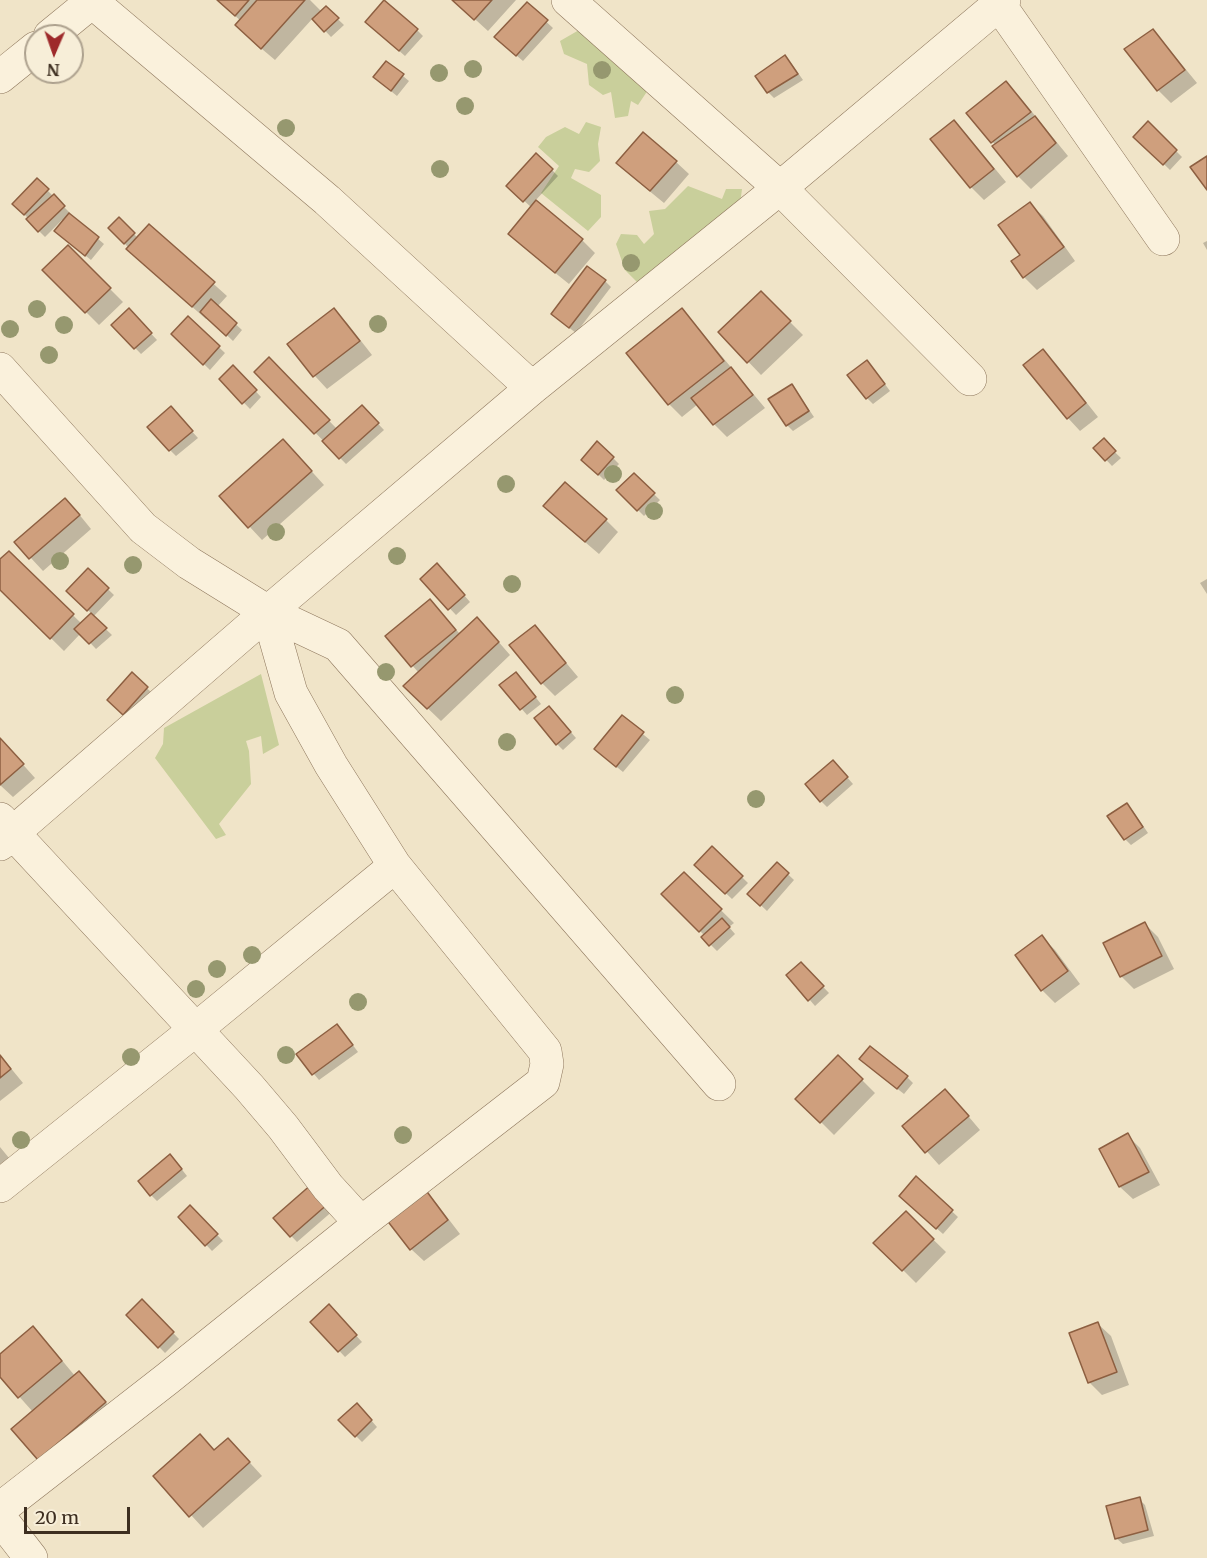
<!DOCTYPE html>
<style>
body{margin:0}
#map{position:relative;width:1207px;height:1558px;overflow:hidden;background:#f0e4c8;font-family:Merriweather,serif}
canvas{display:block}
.north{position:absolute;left:24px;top:24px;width:60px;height:60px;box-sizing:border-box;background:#f7eed8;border:2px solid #ada18e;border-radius:50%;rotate:182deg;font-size:16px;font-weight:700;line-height:24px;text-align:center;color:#3d2e20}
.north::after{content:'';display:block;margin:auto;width:21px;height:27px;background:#9e2a2b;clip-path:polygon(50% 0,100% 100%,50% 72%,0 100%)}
.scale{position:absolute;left:24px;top:1507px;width:106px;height:27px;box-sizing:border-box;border:3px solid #3d2e20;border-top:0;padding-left:8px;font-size:18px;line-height:21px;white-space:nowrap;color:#3d2e20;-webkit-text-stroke:4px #f7eed8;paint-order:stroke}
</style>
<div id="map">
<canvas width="1207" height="1558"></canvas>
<div class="north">N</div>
<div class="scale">20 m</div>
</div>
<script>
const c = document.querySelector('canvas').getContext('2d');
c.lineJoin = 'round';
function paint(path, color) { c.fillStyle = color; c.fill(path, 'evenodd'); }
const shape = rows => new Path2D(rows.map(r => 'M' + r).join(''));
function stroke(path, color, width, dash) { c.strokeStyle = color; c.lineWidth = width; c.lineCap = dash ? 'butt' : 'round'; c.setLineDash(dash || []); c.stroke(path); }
paint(shape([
 [586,26,650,87,638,105,631,101,628,116,615,118,611,92,603,95,589,85,587,64,564,54,560,41],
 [586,122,601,127,598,144,600,161,589,172,575,169,571,178,601,195,601,217,588,231,541,193,559,166,538,147,546,137,565,127,579,134],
 [688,186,722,199,726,189,742,189,739,212,645,285,637,282,625,270,616,244,621,234,637,235,644,244,654,234,649,211,665,209],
 [261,674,279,745,263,754,261,736,246,741,249,751,251,784,219,824,226,835,216,839,155,758,163,744,164,728]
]), '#c9cf9b');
paint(shape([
 [217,0,310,0,322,12,326,8,344,25,331,37,313,18,275,60,249,38,241,21],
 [454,0,516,0,488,31],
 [527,4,553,28,523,61,502,43],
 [373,28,417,30,423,36,405,56],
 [1152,31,1165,44,1197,83,1171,103,1158,90],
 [785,57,791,63,803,80,774,98,768,92],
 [387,63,409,81,397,96,381,83],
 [1006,83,1019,96,1068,156,1031,189,1018,176,996,146,969,113],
 [954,122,967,135,1006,182,984,200,971,187],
 [1148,123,1182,157,1170,170,1136,137],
 [676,162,689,174,664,203,631,176,618,163],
 [552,170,558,176,535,201,582,240,595,253,569,284,523,247,510,234,532,208,508,186],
 [37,180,70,213,69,214,104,244,91,260,62,237,64,222,62,220,45,237,28,220,29,219,14,204],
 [1030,204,1043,216,1075,261,1037,290,1024,277,1022,255],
 [119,220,138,238,149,226,227,296,217,307,242,330,233,341,208,317,206,319,141,262,111,228],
 [1207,241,1207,250,1203,243],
 [68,247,123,302,99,325,44,270],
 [605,281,611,287,576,333,559,320],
 [761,293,803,335,761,375,720,332],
 [129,310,157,340,141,354,113,325],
 [334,310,347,323,372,355,327,389,315,376,289,344],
 [682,310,694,323,765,408,727,437,714,424,698,404,682,417,669,404,628,353],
 [188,318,225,353,210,370,173,334],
 [1043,351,1056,364,1098,417,1080,431,1068,418],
 [269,359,337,429,362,407,384,430,346,464,256,372],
 [233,367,261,397,250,409,221,379],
 [873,368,890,391,873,404,867,398],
 [791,385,797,392,814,417,793,431,787,425],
 [177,415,198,438,176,456,170,450],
 [1103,441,1121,458,1112,466,1095,448],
 [598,443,619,464,604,480,583,459],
 [295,453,324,485,262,540,221,496],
 [634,475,660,500,644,516,618,490],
 [78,513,91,529,43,571,17,543],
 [558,519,606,520,618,532,599,554],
 [9,553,82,624,92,614,68,591,88,570,114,595,93,617,112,635,96,649,81,633,64,651,0,588,0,561],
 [443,571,470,602,456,615,422,579],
 [1207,579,1207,594,1200,583],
 [430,601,460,634,490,632,510,655,441,721,418,699,419,673,387,637],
 [534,627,547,640,578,677,555,696,542,683],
 [132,674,153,694,130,720,115,706],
 [522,680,541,704,527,715,501,685],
 [555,714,576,738,563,750,557,744],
 [622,717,650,740,623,772,602,755],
 [0,739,35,778,13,797,0,785],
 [839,768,853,784,827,807,821,801],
 [1127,805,1133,811,1148,833,1131,845,1125,839],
 [712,848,748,883,732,899,696,865],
 [777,864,794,880,767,911,749,894],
 [684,874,734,923,729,927,735,934,717,951,704,938,705,936,663,894],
 [1145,924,1158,937,1174,969,1134,989,1121,976],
 [1042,937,1055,950,1080,984,1055,1003,1042,990,1017,956],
 [801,964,829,993,815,1006,809,999],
 [343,1032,358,1052,319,1080,298,1055],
 [0,1055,23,1083,0,1101],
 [867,1065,907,1077,913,1083,904,1094],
 [862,1080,875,1093,834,1135,798,1099],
 [958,1104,980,1130,939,1165,904,1126],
 [1127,1135,1140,1148,1160,1185,1133,1199,1120,1187,1101,1150],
 [0,1147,18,1169,0,1184],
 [176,1162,187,1176,157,1201,151,1195],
 [916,1178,958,1217,943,1234,907,1202],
 [313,1185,335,1209,297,1242,275,1219],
 [425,1191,437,1204,460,1234,424,1261,411,1249],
 [190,1207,223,1241,212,1251,180,1217],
 [906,1213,946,1252,916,1283,876,1243],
 [142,1301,179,1339,165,1353,128,1315],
 [329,1306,362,1342,345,1357,312,1322],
 [1098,1324,1111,1336,1129,1385,1102,1395,1089,1382],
 [33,1328,46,1341,75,1376,91,1386,117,1415,52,1472,33,1412,0,1375,0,1356],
 [363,1411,377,1427,362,1442,340,1420],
 [241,1453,262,1476,203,1528,155,1476],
 [1139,1499,1145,1505,1154,1536,1123,1544,1116,1538]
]), '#0003');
const building = shape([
 [217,0,249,0,235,16,217,0],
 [257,0,305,0,261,49,235,25,257,0],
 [384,0,418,29,399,51,365,22,384,0],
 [452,0,492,0,474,20,452,0],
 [527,2,548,20,516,56,494,37,527,2],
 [326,6,339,18,324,32,312,19,326,6],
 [1153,29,1185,70,1157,91,1124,49,1153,29],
 [785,55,798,74,767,93,755,76,785,55],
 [386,61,404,74,391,91,373,77,386,61],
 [1006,81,1031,112,991,143,966,113,1006,81],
 [1035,116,1056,143,1017,177,992,146,1035,116],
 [954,120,994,169,970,188,930,139,954,120],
 [1148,121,1177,150,1163,165,1133,137,1148,121],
 [643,132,677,161,650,191,616,163,643,132],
 [536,153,553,169,523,202,506,186,536,153],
 [1207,156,1207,190,1190,167,1207,156],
 [37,178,49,189,24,215,12,204,37,178],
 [54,194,65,206,38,232,26,219,54,194],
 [536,200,583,239,555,273,508,234,536,200],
 [1030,202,1064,247,1023,278,1011,261,1020,255,998,225,1030,202],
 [69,213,99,237,85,256,54,231,69,213],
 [119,217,135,233,124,244,108,228,119,217],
 [149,224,215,282,192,307,126,249,149,224],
 [68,245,111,288,85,313,42,270,68,245],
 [587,266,606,280,569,328,551,314,587,266],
 [761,291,791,321,747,363,718,332,761,291],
 [211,299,237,323,226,336,200,312,211,299],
 [129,308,152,333,134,349,111,325,129,308],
 [334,308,360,341,313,377,287,344,334,308],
 [682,308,724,361,668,405,626,353,682,308],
 [188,316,220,346,203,365,171,334,188,316],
 [1043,349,1086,403,1067,419,1023,365,1043,349],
 [269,357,330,420,314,434,254,372,269,357],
 [867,360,885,384,866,399,847,375,867,360],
 [233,365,257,390,242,404,219,379,233,365],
 [731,367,753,395,713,425,691,398,731,367],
 [792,384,809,411,786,426,768,399,792,384],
 [362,405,379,423,339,459,322,441,362,405],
 [171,406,193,431,169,451,147,427,171,406],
 [1104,438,1116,451,1105,461,1093,448,1104,438],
 [283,439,312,471,248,528,219,496,283,439],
 [597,441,614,457,598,475,581,460,597,441],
 [634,473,655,493,637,511,616,490,634,473],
 [565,482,607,519,585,542,543,506,565,482],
 [65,498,80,515,29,559,14,542,65,498],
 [9,551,74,614,50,639,0,590,0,559,9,551],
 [437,563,465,595,448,610,420,579,437,563],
 [88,568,109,588,87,611,66,591,88,568],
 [430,599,456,630,411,667,385,636,430,599],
 [91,613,107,628,89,644,74,629,91,613],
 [477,617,499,642,427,709,403,686,477,617],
 [535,625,566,663,541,684,509,645,535,625],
 [132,672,148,687,123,715,107,700,132,672],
 [516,672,536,697,520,710,499,685,516,672],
 [549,706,571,732,556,745,534,718,549,706],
 [622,715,644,732,616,767,594,749,622,715],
 [0,738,24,764,0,785,0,738],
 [833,760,848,777,820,802,805,784,833,760],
 [1127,803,1143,827,1124,840,1107,816,1127,803],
 [712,846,743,876,725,894,694,865,712,846],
 [777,862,789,873,760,906,747,894,777,862],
 [684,872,722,909,699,932,661,894,684,872],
 [722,918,730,927,709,946,701,937,722,918],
 [1145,922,1162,956,1120,977,1103,943,1145,922],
 [1042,935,1068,971,1041,991,1015,955,1042,935],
 [801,962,824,986,808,1001,786,975,801,962],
 [337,1024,353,1045,312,1075,296,1054,337,1024],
 [870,1046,908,1076,897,1089,859,1059,870,1046],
 [0,1055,11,1069,0,1078,0,1055],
 [838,1055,863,1079,820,1123,795,1099,838,1055],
 [945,1089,969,1116,925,1153,902,1126,945,1089],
 [1128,1133,1149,1172,1119,1187,1099,1149,1128,1133],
 [170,1154,182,1169,150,1196,138,1181,170,1154],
 [916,1176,953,1210,936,1229,899,1196,916,1176],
 [313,1183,330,1202,290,1237,273,1218,313,1183],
 [425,1189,448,1220,410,1250,386,1219,425,1189],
 [190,1205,218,1234,205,1246,178,1217,190,1205],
 [906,1211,934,1239,902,1271,873,1243,906,1211],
 [142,1299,174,1332,158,1348,126,1315,142,1299],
 [329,1304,357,1335,338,1352,310,1322,329,1304],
 [1098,1322,1117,1372,1088,1383,1069,1333,1098,1322],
 [33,1326,62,1361,18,1398,0,1377,0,1354,33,1326],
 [79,1371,106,1402,38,1460,11,1429,79,1371],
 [357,1403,372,1420,355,1437,338,1420,357,1403],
 [200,1434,214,1450,228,1438,250,1462,189,1517,153,1476,200,1434],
 [1140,1497,1148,1530,1115,1539,1106,1506,1140,1497]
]);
paint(building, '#cf9f7d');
stroke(building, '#8d5f41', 1.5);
const street = shape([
 [90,0,327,200,532,388],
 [568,0,780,188,970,379],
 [996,0,1163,239],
 [50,36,94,0],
 [0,77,36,48],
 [0,369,143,528,189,563,268,612,338,645,719,1084],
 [0,819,249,1087,283,1127,328,1187,361,1223],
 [0,844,268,612,532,388,780,188,1004,0],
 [0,1186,195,1030,395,866],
 [0,1509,167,1379,361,1223,543,1082,547,1064,545,1051,395,866,331,765,291,693,268,612],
 [0,1518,31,1558]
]);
stroke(street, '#8d765c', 34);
stroke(street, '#faf1dc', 33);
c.fillStyle = '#96986f';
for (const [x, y] of [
 [473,69],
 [602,70],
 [439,73],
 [465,106],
 [286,128],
 [440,169],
 [631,263],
 [37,309],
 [378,324],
 [64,325],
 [10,329],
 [49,355],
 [613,474],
 [506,484],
 [654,511],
 [276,532],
 [397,556],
 [60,561],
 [133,565],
 [512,584],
 [386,672],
 [675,695],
 [507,742],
 [756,799],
 [252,955],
 [217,969],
 [196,989],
 [358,1002],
 [286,1055],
 [131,1057],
 [403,1135],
 [21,1140]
]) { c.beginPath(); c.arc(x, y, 9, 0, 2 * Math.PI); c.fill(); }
</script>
